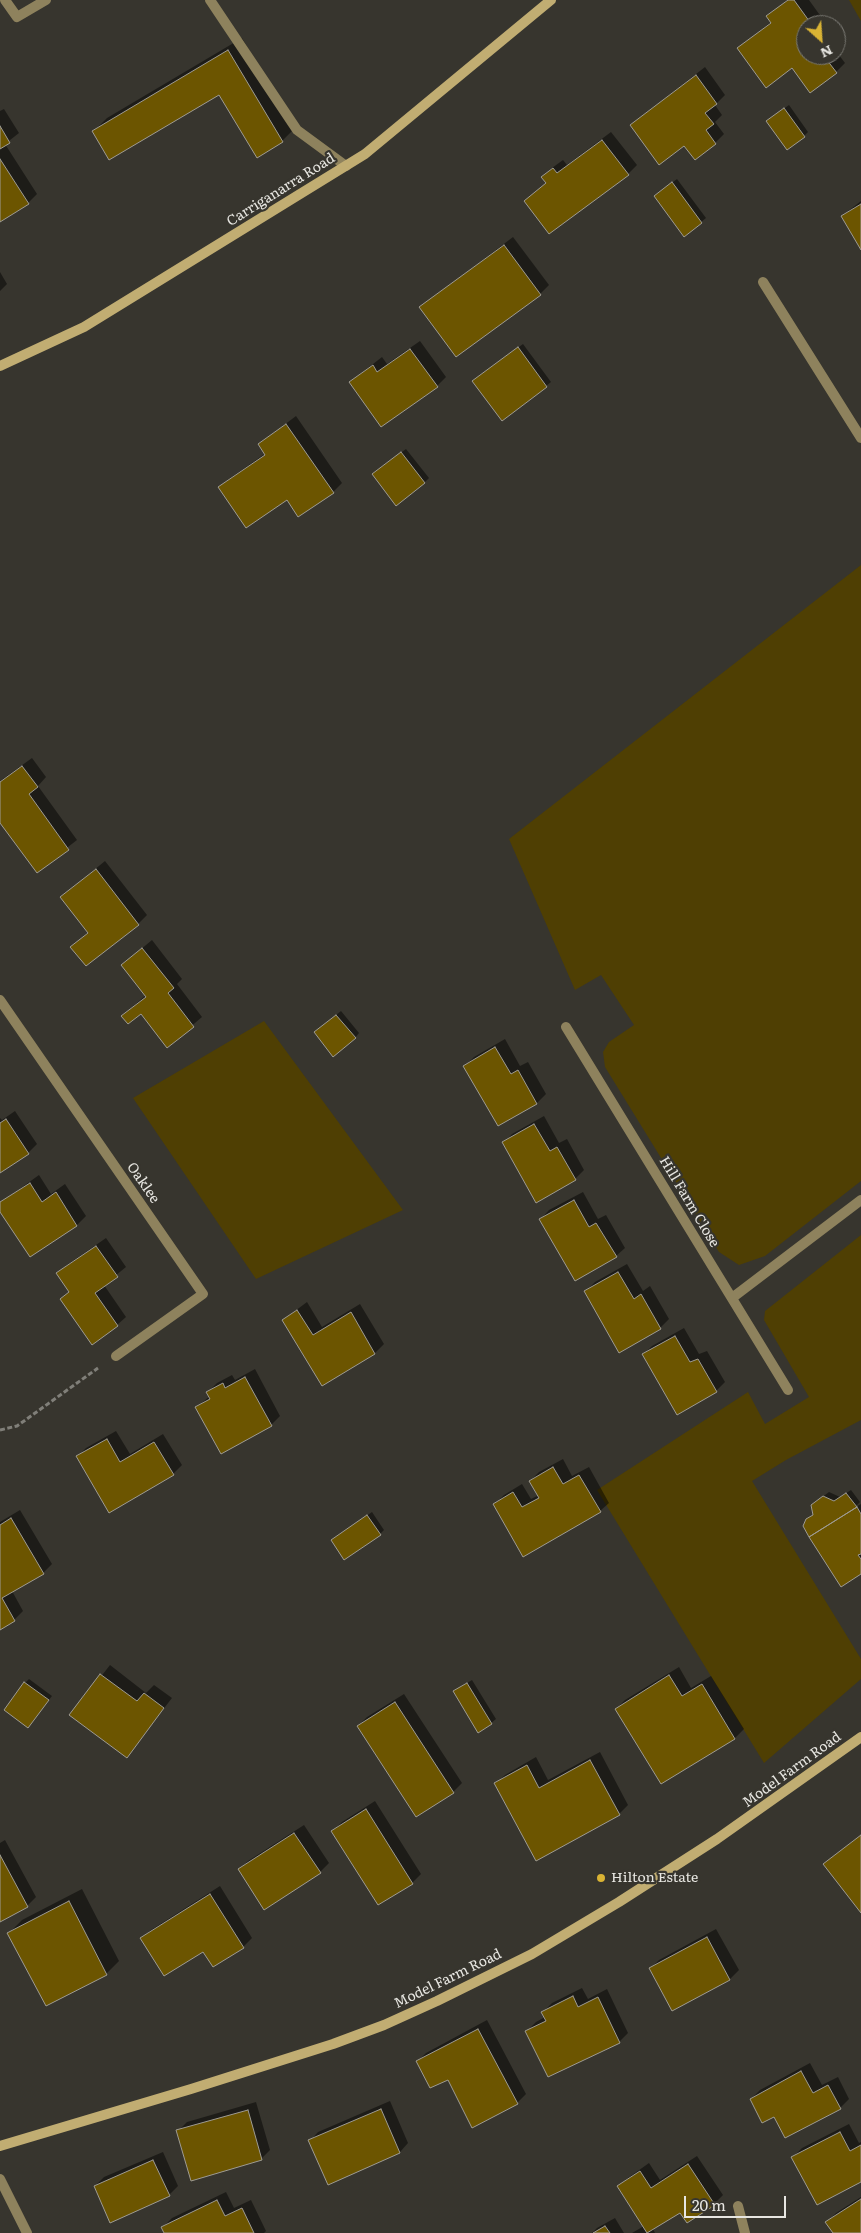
<!DOCTYPE html>
<style>
body{margin:0}
#map{position:relative;width:861px;height:2233px;overflow:hidden;background:#37352e;font-family:Literata,serif}
canvas{display:block}
.north{position:absolute;left:796px;top:15px;width:50px;height:50px;box-sizing:border-box;background:#37352e;border:1px solid #7d7c76;border-radius:50%;rotate:154deg;font-size:14px;font-weight:700;line-height:20px;text-align:center;color:#e7e6e1}
.north::after{content:'';display:block;margin:auto;width:18px;height:22px;background:#d9b334;clip-path:polygon(50% 0,100% 100%,50% 72%,0 100%)}
.scale{position:absolute;left:684px;top:2196px;width:102px;height:22px;box-sizing:border-box;border:2px solid #e7e6e1;border-top:0;padding-left:6px;font-size:15px;line-height:18px;white-space:nowrap;color:#e7e6e1;-webkit-text-stroke:4px #37352e;paint-order:stroke}
</style>
<div id="map">
<canvas width="861" height="2233"></canvas>
<div class="north">N</div>
<div class="scale">20 m</div>
</div>
<script>
const c = document.querySelector('canvas').getContext('2d');
c.lineJoin = 'round';
function paint(path, color) { c.fillStyle = color; c.fill(path, 'evenodd'); }
const shape = rows => new Path2D(rows.map(r => 'M' + r).join(''));
function stroke(path, color, width, dash) { c.strokeStyle = color; c.lineWidth = width; c.lineCap = dash ? 'butt' : 'round'; c.setLineDash(dash || []); c.stroke(path); }
function drawText(font, color, halo, rows, align = 'center') {
  c.font = font + ' Literata,serif'; c.lineWidth = 4.5; c.setLineDash([]); c.textBaseline = 'middle'; c.strokeStyle = halo; c.fillStyle = color; for (const [text, x, y, turn = 0] of rows) {
    c.save(); c.translate(x, y); c.rotate((+turn || 0) * Math.PI / 180); c.textAlign = isNaN(turn) ? turn : align; if (halo) c.strokeText(text, 0, 0); c.fillText(text, 0, 0); c.restore();
  }
}
paint(shape([
 [849,0,861,0,861,21],
 [861,565,861,1181,765,1256,739,1265,719,1252,605,1067,603,1052,609,1042,634,1025,601,975,575,990,509,839],
 [264,1021,403,1210,256,1279,133,1098],
 [861,1235,861,1420,786,1460,752,1481,861,1659,861,1679,764,1763,597,1490,748,1392,765,1424,809,1397,764,1320,765,1311]
]), '#4f3f03');
paint(shape([
 [787,0,809,0,827,25,806,25,806,55,836,55,836,51,845,63,836,72,738,49,772,21,768,16],
 [242,38,295,128,282,141,220,93,94,131,107,118],
 [705,67,725,95,715,105,722,115,715,122,724,134,715,143,695,159,684,144,631,125],
 [789,105,808,132,804,136,767,121],
 [4,109,19,133,5,144,37,194,28,203,0,221,0,111],
 [611,132,637,165,628,174,526,201,547,182,543,177,552,168,563,160,567,165],
 [677,179,706,218,685,235,660,192],
 [861,201,861,248,842,216],
 [513,237,549,285,540,294,421,307],
 [0,272,7,284,0,291],
 [420,341,446,377,437,386,350,382,382,357,387,364],
 [523,344,551,382,503,420,478,377],
 [296,416,342,483,333,492,287,498,220,488,229,479,266,453,259,444],
 [406,449,429,478,424,483,377,470],
 [32,758,46,777,38,786,77,840,37,871,0,821,0,781],
 [105,861,147,915,138,924,72,947,88,932,61,897],
 [152,940,182,979,177,984,202,1017,168,1046,141,1012,122,1016,146,995,122,965],
 [341,1011,359,1033,355,1038,320,1028],
 [505,1039,520,1066,528,1062,546,1094,537,1103,498,1125,465,1066,474,1057],
 [15,1111,37,1144,28,1153,0,1172,0,1118,2,1120],
 [544,1116,559,1143,567,1139,584,1170,575,1179,504,1143,512,1134],
 [39,1175,51,1194,65,1184,86,1216,77,1225,30,1256,0,1210,0,1203],
 [583,1192,598,1219,606,1215,625,1248,616,1256,541,1219,549,1210],
 [106,1238,126,1267,104,1285,126,1317,117,1325,62,1299,70,1291,58,1274,67,1265],
 [627,1264,643,1291,650,1286,669,1319,660,1328,586,1291,595,1282],
 [307,1302,322,1327,360,1304,384,1344,375,1353,322,1384,283,1320],
 [684,1328,699,1354,707,1351,725,1382,716,1391,644,1354,652,1346],
 [255,1369,280,1416,271,1425,221,1452,197,1407,210,1396,208,1392,217,1383,232,1375,235,1380],
 [116,1431,130,1454,163,1434,182,1465,173,1474,77,1457,86,1448],
 [563,1459,572,1476,589,1467,609,1503,600,1511,524,1555,495,1504,504,1495,522,1484,531,1499,539,1495,530,1481,539,1472],
 [851,1490,860,1502,854,1508,861,1504,861,1573,807,1520,814,1514,817,1501,829,1492,840,1497],
 [20,1510,52,1564,43,1573,12,1591,23,1611,14,1620,0,1628,0,1522],
 [372,1512,384,1530,380,1534,332,1540],
 [110,1665,146,1693,154,1685,172,1698,127,1756,71,1715],
 [679,1667,691,1688,711,1676,744,1729,735,1738,662,1783,616,1709,625,1700],
 [29,1679,52,1696,28,1726,25,1683],
 [472,1680,496,1719,491,1723,454,1691],
 [404,1694,462,1783,453,1792,358,1726,367,1717],
 [600,1752,628,1805,619,1814,496,1783,505,1775,536,1757,548,1780],
 [375,1801,421,1874,412,1883,379,1904,333,1831,342,1822],
 [304,1825,329,1863,320,1872,239,1870,248,1861],
 [861,1835,861,1911,825,1864],
 [5,1840,36,1897,27,1906,0,1921,0,1843],
 [220,1886,252,1938,243,1947,204,1950,142,1938,151,1930],
 [82,1889,119,1961,106,1974,9,1933,22,1920],
 [716,1929,739,1970,730,1979,673,2010,650,1969,659,1960],
 [582,1988,588,1999,607,1989,628,2033,619,2042,527,2031,536,2022,545,2017,543,2012,552,2003],
 [487,2020,526,2094,517,2103,448,2078,417,2062,426,2053],
 [810,2063,822,2085,838,2077,849,2099,840,2108,775,2116,751,2099,760,2090],
 [390,2101,408,2143,400,2152,310,2141,318,2132],
 [256,2102,270,2150,261,2159,178,2131,187,2122],
 [849,2124,859,2143,861,2142,861,2181,793,2157,802,2148],
 [163,2152,178,2186,169,2195,95,2186,104,2177],
 [697,2156,723,2195,714,2204,681,2211,653,2229,655,2233,632,2233,644,2226,619,2187,628,2178,649,2163,660,2180],
 [226,2192,234,2208,251,2200,266,2231,264,2233,165,2233,163,2227,172,2218],
 [861,2197,861,2233,834,2233,827,2222,836,2213],
 [615,2218,624,2233,592,2233,597,2228]
]), '#0007');
const building = shape([
 [788,0,794,0,812,25,806,25,806,55,823,55,837,73,810,93,792,68,766,88,737,48,771,23,766,16,788,0],
 [228,50,283,142,257,158,219,95,109,160,92,131,228,50],
 [696,75,717,104,705,113,714,124,706,130,716,144,695,160,684,146,659,165,630,125,696,75],
 [784,108,805,137,787,150,766,121,784,108],
 [0,126,10,143,0,149,0,126],
 [602,140,629,175,549,234,524,201,546,183,541,177,553,168,557,173,602,140],
 [0,159,29,204,0,222,0,159],
 [672,182,702,223,684,237,654,196,672,182],
 [861,204,861,250,841,216,861,204],
 [504,245,541,295,456,357,419,307,504,245],
 [518,347,547,387,502,421,472,381,518,347],
 [410,349,438,387,381,427,349,382,373,365,377,372,410,349],
 [286,424,334,493,298,517,287,500,246,528,218,487,265,455,258,444,286,424],
 [401,452,425,483,396,506,372,474,401,452],
 [22,766,38,787,29,794,69,850,37,873,0,823,0,782,22,766],
 [96,869,139,925,86,966,70,947,88,933,60,897,96,869],
 [142,948,174,988,168,993,194,1027,167,1048,141,1014,128,1024,121,1016,146,997,121,965,142,948],
 [336,1015,356,1038,333,1057,314,1032,336,1015],
 [495,1047,511,1074,518,1070,537,1104,498,1126,463,1066,495,1047],
 [6,1119,29,1154,0,1173,0,1123,6,1119],
 [534,1124,550,1151,557,1147,576,1180,536,1203,502,1142,534,1124],
 [30,1183,42,1202,56,1192,77,1226,30,1257,0,1212,0,1202,30,1183],
 [574,1200,589,1227,596,1223,617,1257,575,1281,539,1219,574,1200],
 [96,1246,118,1277,95,1293,118,1326,92,1345,60,1299,69,1292,56,1273,96,1246],
 [618,1272,634,1299,641,1294,661,1329,619,1353,584,1291,618,1272],
 [297,1310,313,1335,351,1312,375,1354,322,1386,282,1320,297,1310],
 [675,1336,690,1362,698,1359,717,1392,677,1415,642,1354,675,1336],
 [245,1377,272,1426,221,1454,195,1407,210,1399,206,1392,223,1383,225,1388,245,1377],
 [107,1439,120,1462,154,1442,174,1475,109,1513,76,1456,107,1439],
 [553,1467,563,1484,579,1475,601,1512,523,1557,493,1504,513,1492,522,1507,539,1498,529,1481,553,1467],
 [846,1493,857,1507,809,1537,803,1526,806,1519,813,1515,811,1505,823,1496,834,1501,846,1493],
 [857,1507,861,1514,861,1554,858,1555,861,1559,861,1574,841,1587,809,1537,857,1507],
 [367,1515,381,1535,344,1560,331,1540,367,1515],
 [11,1518,44,1574,2,1598,15,1621,0,1630,0,1525,11,1518],
 [100,1674,137,1701,144,1693,164,1708,127,1758,69,1715,100,1674],
 [669,1675,682,1696,702,1684,735,1739,661,1784,615,1709,669,1675],
 [24,1682,49,1700,28,1728,4,1710,24,1682],
 [467,1683,492,1724,478,1733,453,1691,467,1683],
 [395,1702,454,1793,416,1817,357,1726,395,1702],
 [590,1760,620,1815,536,1861,494,1783,527,1765,539,1788,590,1760],
 [366,1809,413,1884,378,1905,331,1831,366,1809],
 [294,1833,321,1873,264,1910,238,1869,294,1833],
 [861,1835,861,1913,823,1864,861,1835],
 [0,1855,28,1907,0,1922,0,1855],
 [210,1894,244,1948,213,1967,203,1952,164,1976,140,1938,210,1894],
 [69,1901,107,1975,46,2006,7,1933,69,1901],
 [707,1937,730,1980,672,2011,649,1968,707,1937],
 [573,1996,578,2007,598,1997,620,2043,548,2077,525,2031,546,2021,541,2012,573,1996],
 [478,2029,518,2104,472,2128,448,2080,430,2088,416,2061,478,2029],
 [801,2071,813,2093,828,2085,841,2109,785,2138,774,2117,762,2123,750,2099,801,2071],
 [381,2109,400,2153,328,2185,308,2140,381,2109],
 [248,2110,262,2160,191,2181,176,2130,248,2110],
 [840,2132,850,2151,861,2145,861,2182,817,2205,791,2157,840,2132],
 [153,2160,170,2196,110,2223,94,2186,153,2160],
 [688,2164,715,2205,687,2223,680,2213,647,2233,617,2186,640,2171,651,2188,688,2164],
 [861,2199,861,2233,833,2233,825,2222,861,2199],
 [217,2200,225,2216,242,2208,254,2233,164,2233,161,2227,217,2200],
 [605,2226,610,2233,593,2233,605,2226]
]);
paint(building, '#6c5500');
stroke(building, '#9e9b93', 1);
stroke(shape([
 [0,1430,17,1426,98,1368]
]), '#807f79', 3, [5, 2.5]);
stroke(shape([
 [5,0,17,17,46,0],
 [210,0,297,130,346,166]
]), '#8e825d', 10);
stroke(shape([
 [763,282,861,438],
 [0,1000,203,1294,116,1356],
 [566,1027,788,1390],
 [732,1298,861,1200],
 [0,2179,27,2233],
 [738,2206,745,2233]
]), '#8e825d', 10);
stroke(shape([
 [0,366,84,327,365,154,551,0],
 [0,2146,191,2089,333,2044,384,2025,437,2001,532,1954,619,1902,717,1839,861,1737]
]), '#c1ad72', 10);
for (const [x, y, r, color] of [
 [601,1878,5,"#d9b334"]
]) { const dot = new Path2D(); dot.arc(x, y, r, 0, 2 * Math.PI); c.fillStyle = color; c.fill(dot); stroke(dot, '#37352e', 2); }
drawText('14px', '#e7e6e1', '#37352e', [
 ["Carriganarra Road",281,190,-32],
 ["Oaklee",143,1183,55],
 ["Hill Farm Close",689,1202,59],
 ["Model Farm Road",792,1770,-36],
 ["Model Farm Road",448,1979,-26]
]);
drawText('14px', '#e7e6e1', '#37352e', [
 ["Hilton Estate",611,1878]
], 'left');
</script>
